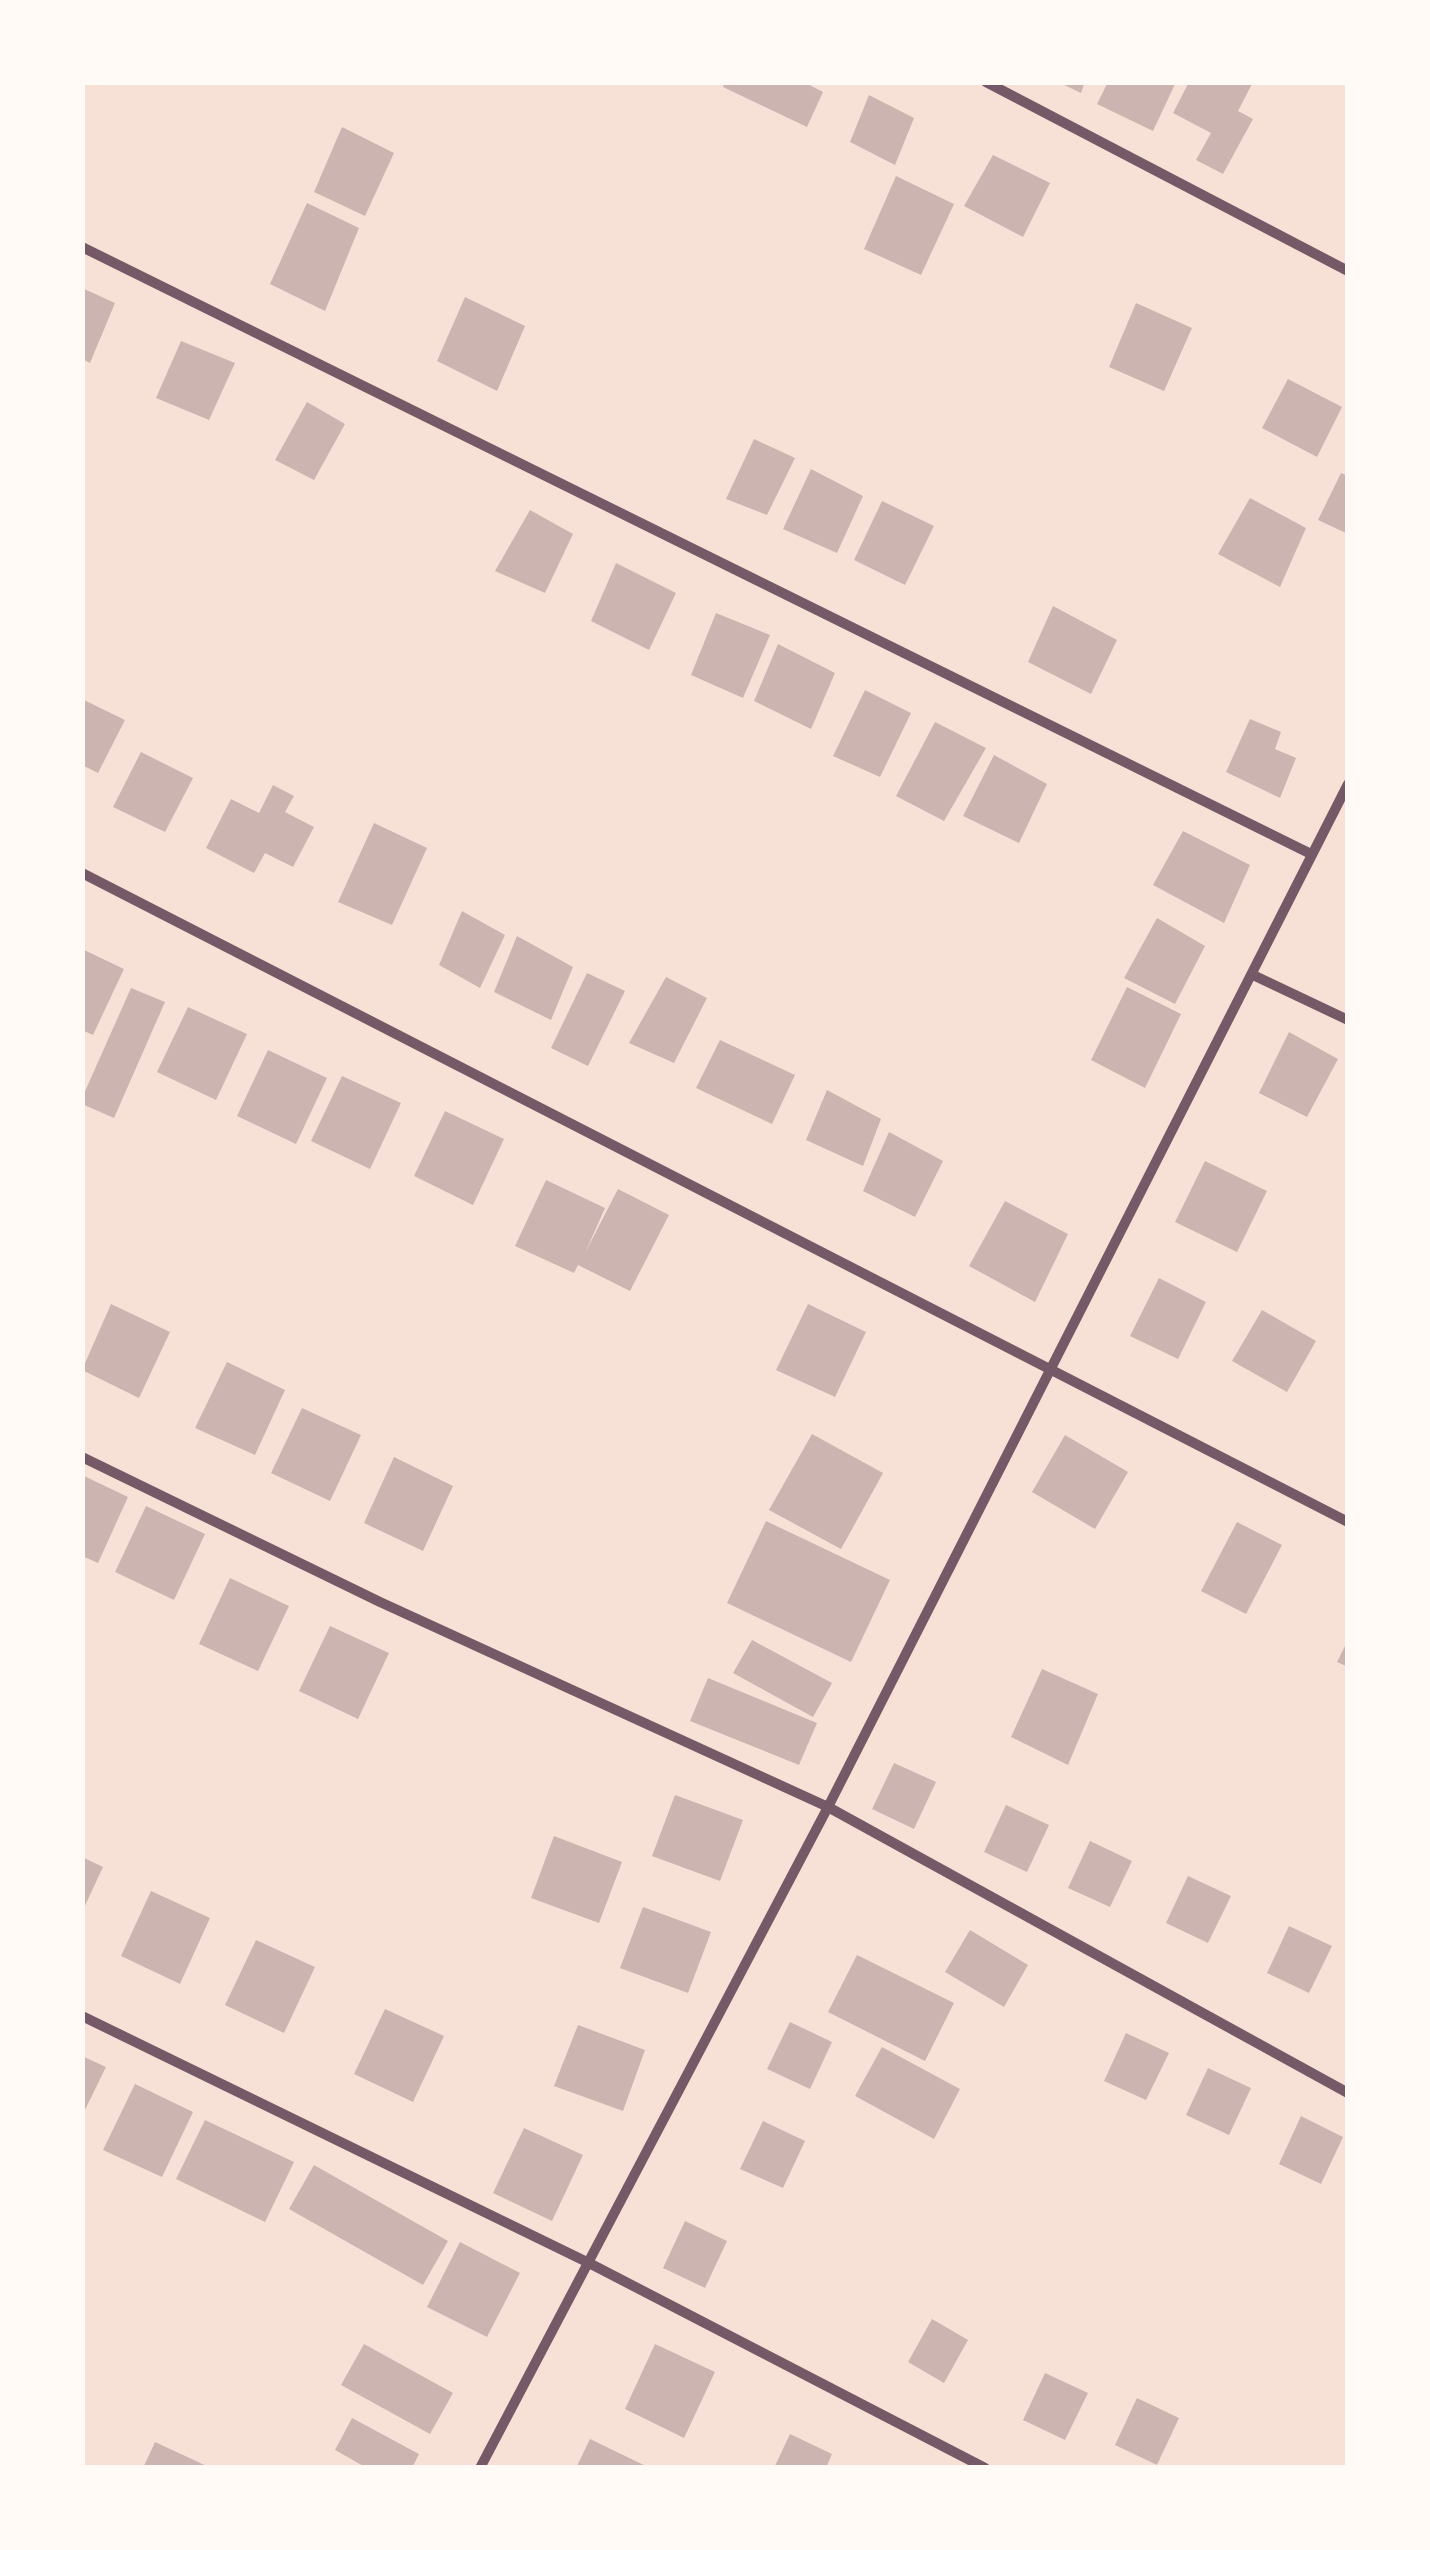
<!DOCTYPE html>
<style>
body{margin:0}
#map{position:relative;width:1430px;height:2550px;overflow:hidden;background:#f7e1d7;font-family:"Exo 2",sans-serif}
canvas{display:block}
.frame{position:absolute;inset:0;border:85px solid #fffaf5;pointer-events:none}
</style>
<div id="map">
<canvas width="1430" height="2550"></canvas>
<div class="frame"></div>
</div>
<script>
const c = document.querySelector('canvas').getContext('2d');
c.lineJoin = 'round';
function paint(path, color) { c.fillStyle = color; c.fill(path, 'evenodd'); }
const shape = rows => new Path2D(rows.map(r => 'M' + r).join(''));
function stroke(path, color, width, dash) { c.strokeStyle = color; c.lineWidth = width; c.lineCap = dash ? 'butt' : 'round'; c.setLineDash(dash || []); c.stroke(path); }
paint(shape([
 [725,82,804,82,823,92,807,127,723,87],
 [1058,82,1085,82,1081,93],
 [1108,82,1176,82,1153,131,1097,104],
 [1189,82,1253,82,1238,111,1253,119,1223,174,1196,160,1211,133,1173,113],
 [869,95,914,118,895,165,850,142],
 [342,127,394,153,365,216,314,192],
 [993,155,1050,183,1023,237,964,206],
 [896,176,954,204,921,275,864,249],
 [307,203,359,228,325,311,270,284],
 [82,288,115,303,90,363,82,359],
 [465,297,525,326,497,391,437,361],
 [1136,303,1192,328,1164,391,1109,367],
 [181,341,235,363,209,420,156,398],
 [1288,379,1342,407,1317,457,1262,428],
 [307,402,345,424,314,480,275,460],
 [754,439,795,458,767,515,726,499],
 [811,469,863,496,837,553,783,529],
 [1341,473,1348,476,1348,534,1318,520],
 [1250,498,1306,528,1280,587,1218,554],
 [882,501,934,526,905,585,854,560],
 [530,510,573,534,545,593,495,571],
 [616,563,676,593,649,650,591,621],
 [1053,606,1117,640,1091,694,1028,662],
 [716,613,770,635,743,698,691,675],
 [778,644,835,673,811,729,754,701],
 [865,690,911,713,880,777,833,756],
 [82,699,125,720,98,773,82,765],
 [1250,719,1281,732,1275,749,1296,758,1280,798,1226,772],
 [935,722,986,748,944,821,896,796],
 [141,752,193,778,165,832,113,807],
 [994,755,1047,784,1019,843,963,816],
 [273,785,294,796,285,812,314,827,293,867,265,853,254,873,206,848,231,799,259,813],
 [374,823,427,848,392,925,338,902],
 [1183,831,1250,865,1224,923,1153,885],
 [462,911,505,935,480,988,439,965],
 [1157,918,1205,946,1175,1004,1124,978],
 [517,936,573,967,551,1020,494,992],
 [82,949,124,969,93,1035,82,1030],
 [587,973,625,991,588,1066,551,1048],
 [666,977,707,998,674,1063,629,1043],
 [1127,987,1181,1014,1145,1088,1091,1060],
 [131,988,165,1002,114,1118,82,1104,82,1098],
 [188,1007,247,1034,216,1100,157,1072],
 [1289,1032,1338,1059,1307,1117,1259,1093],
 [720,1040,795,1075,772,1124,696,1088],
 [268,1050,327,1078,296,1144,237,1116],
 [342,1076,401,1103,370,1169,311,1141],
 [827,1090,881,1119,863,1166,806,1140],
 [445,1111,504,1139,473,1205,414,1176],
 [889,1132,943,1161,915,1217,863,1191],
 [1205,1161,1267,1191,1237,1252,1175,1222],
 [546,1180,605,1208,585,1253,618,1189,669,1215,630,1291,578,1265,574,1273,515,1246],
 [1005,1201,1068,1234,1035,1302,969,1266],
 [1159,1278,1206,1302,1178,1359,1130,1336],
 [111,1304,170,1332,139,1398,82,1370],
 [808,1304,866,1332,835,1397,776,1370],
 [1262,1310,1316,1341,1287,1392,1232,1361],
 [227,1362,285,1390,255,1455,195,1428],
 [302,1408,361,1435,330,1501,271,1473],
 [812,1434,883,1473,841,1549,769,1510],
 [1065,1435,1128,1472,1095,1529,1032,1492],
 [394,1457,453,1486,423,1551,364,1523],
 [82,1475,128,1497,98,1563,82,1556],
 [146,1506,205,1534,174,1600,115,1572],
 [766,1521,890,1580,851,1662,727,1603],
 [1237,1522,1282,1545,1246,1614,1201,1591],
 [230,1578,289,1606,258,1671,199,1644],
 [330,1626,389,1653,358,1719,299,1691],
 [752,1640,832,1683,813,1717,733,1673],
 [1348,1640,1348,1667,1337,1662],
 [1042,1669,1098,1694,1068,1765,1011,1737],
 [708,1678,817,1723,799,1765,690,1721],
 [894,1763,936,1782,914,1829,872,1809],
 [675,1795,743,1820,720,1881,652,1856],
 [1006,1805,1049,1825,1027,1872,984,1852],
 [554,1836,622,1862,599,1923,531,1898],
 [1090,1841,1132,1861,1110,1907,1068,1888],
 [82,1857,103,1867,82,1912],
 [1188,1876,1231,1896,1208,1943,1166,1923],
 [151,1891,210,1918,180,1984,121,1956],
 [643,1907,711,1932,688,1993,620,1968],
 [1289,1926,1332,1946,1309,1993,1267,1973],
 [970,1930,1028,1965,1004,2007,945,1972],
 [256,1940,315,1967,284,2033,225,2005],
 [857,1955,954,2003,925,2061,828,2012],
 [385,2009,444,2036,413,2102,354,2074],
 [790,2022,832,2042,810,2089,767,2069],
 [578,2025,645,2050,623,2111,554,2086],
 [1126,2033,1169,2053,1146,2100,1104,2081],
 [882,2047,960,2089,934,2139,855,2096],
 [82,2056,106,2067,82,2116],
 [1208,2068,1251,2088,1229,2135,1186,2115],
 [135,2084,193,2112,162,2177,103,2150],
 [1301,2116,1343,2137,1321,2184,1279,2164],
 [205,2120,294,2162,265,2222,176,2179],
 [763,2121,805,2141,783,2188,740,2169],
 [524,2128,583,2155,552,2221,493,2193],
 [314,2165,448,2241,423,2285,289,2209],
 [685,2221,727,2241,705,2288,663,2268],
 [460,2242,520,2273,487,2337,427,2307],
 [932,2319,968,2340,944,2383,908,2362],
 [364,2344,453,2393,430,2434,341,2385],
 [655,2344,715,2372,684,2438,625,2409],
 [1045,2373,1088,2393,1065,2440,1023,2420],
 [1137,2398,1179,2418,1157,2465,1115,2445],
 [352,2418,419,2454,412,2468,367,2468,335,2450],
 [790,2434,832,2454,826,2468,774,2468],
 [590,2439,650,2468,576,2468],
 [155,2442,211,2468,143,2468]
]), '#ccb4b1');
stroke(shape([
 [986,82,1348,271],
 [82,247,1311,854],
 [82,873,1348,1522],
 [1253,975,1348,1020],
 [82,1457,380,1602,828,1807,1348,2093],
 [82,2016,589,2263,985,2468],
 [480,2468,828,1807,1348,784]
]), '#755966', 10);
</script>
